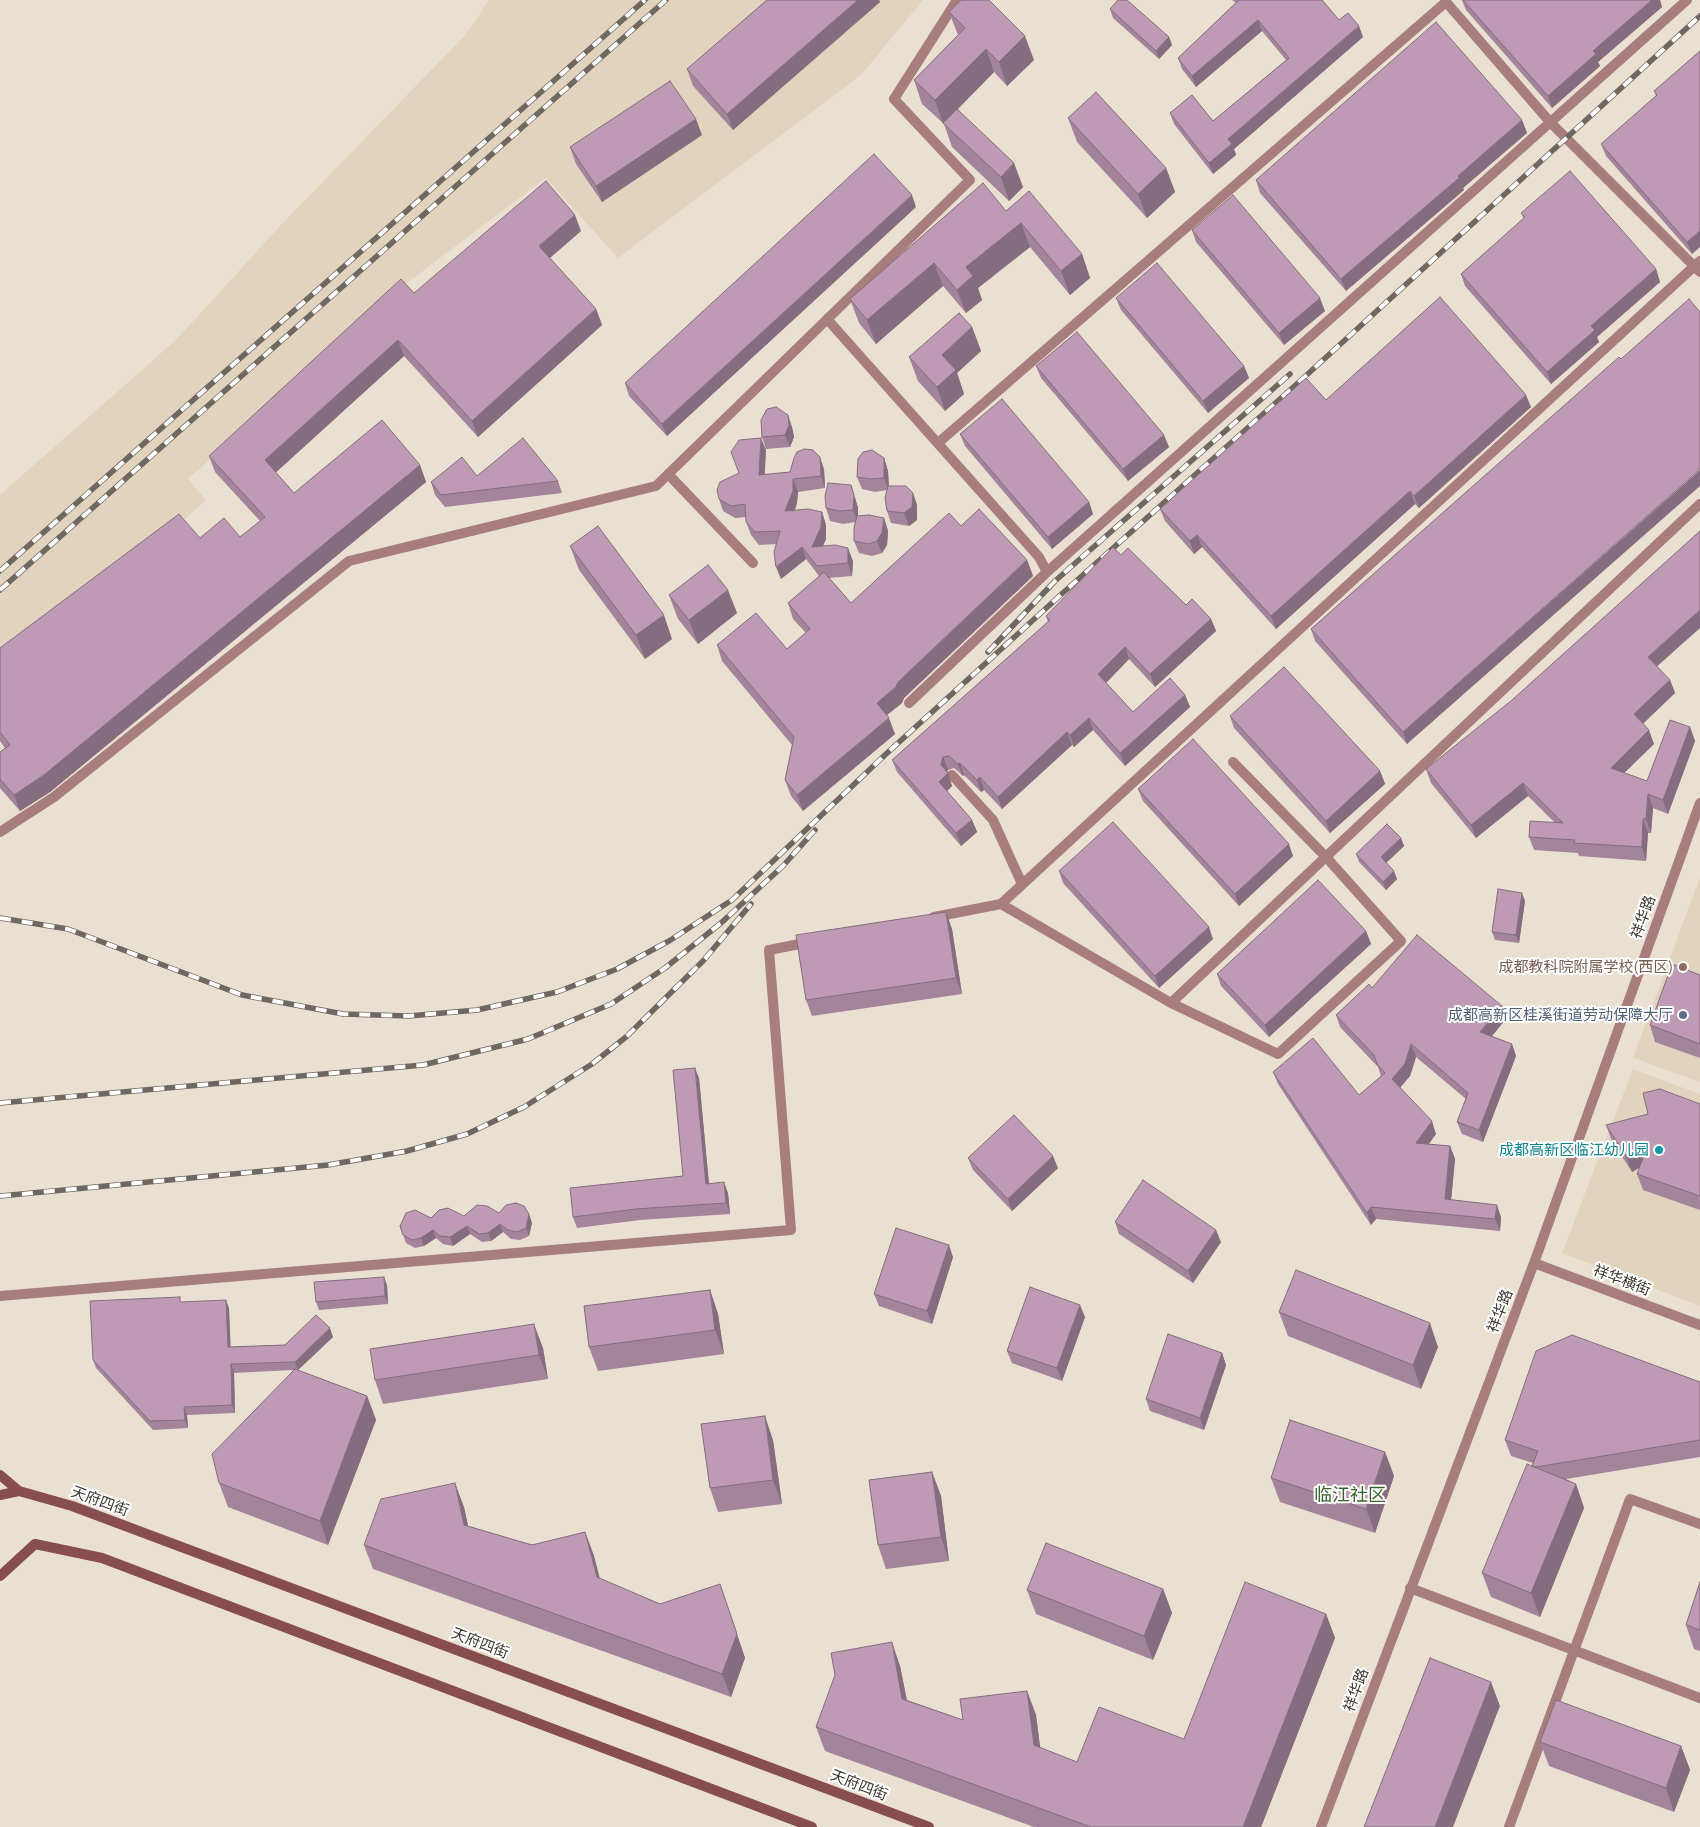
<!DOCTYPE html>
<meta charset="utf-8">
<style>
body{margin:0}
canvas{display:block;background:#eae0d2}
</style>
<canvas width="1700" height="1827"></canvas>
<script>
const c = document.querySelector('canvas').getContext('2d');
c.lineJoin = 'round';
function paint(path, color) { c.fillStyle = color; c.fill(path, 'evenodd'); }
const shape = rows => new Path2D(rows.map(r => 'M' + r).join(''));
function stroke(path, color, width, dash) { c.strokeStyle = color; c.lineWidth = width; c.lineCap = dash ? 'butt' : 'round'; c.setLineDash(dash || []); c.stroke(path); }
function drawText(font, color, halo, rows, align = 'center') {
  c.font = font + ' Ubuntu,"Noto Sans SC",sans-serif'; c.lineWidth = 4; c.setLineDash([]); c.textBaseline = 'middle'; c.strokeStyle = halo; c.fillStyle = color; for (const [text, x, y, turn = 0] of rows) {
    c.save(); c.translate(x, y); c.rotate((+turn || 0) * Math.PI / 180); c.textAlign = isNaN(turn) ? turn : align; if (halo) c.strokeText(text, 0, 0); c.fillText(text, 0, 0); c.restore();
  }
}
paint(shape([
 [489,0,923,0,861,75,618,258,546,178,399,289,188,479,206,500,177,526,0,657,0,495,177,339,279,227,467,33],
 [1700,877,1700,1082,1633,1058],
 [1633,1069,1700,1094,1700,1306,1562,1253]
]), '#e2d3bf');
stroke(shape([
 [827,319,1039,557,1047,572,909,703],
 [938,443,1446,2,1550,122,1700,272],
 [668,474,753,563],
 [1047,572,1687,0],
 [952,775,993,820,1022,884],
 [0,832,54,797,349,561,656,486,970,180,894,99,957,0],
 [1001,904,1171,1003,1700,504],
 [934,917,1001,904,1700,261],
 [1171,1003,1278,1054,1401,941,1326,857,1233,762],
 [1534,1263,1700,1325],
 [0,1296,791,1230,769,950,810,942],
 [1410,1588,1700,1698],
 [1321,1827,1534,1263,1700,803],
 [1509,1827,1630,1499,1700,1524]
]), '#a77d7e', 10);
stroke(shape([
 [0,1475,19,1491,72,1506,929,1827],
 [0,1495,19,1491],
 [0,1576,35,1544,102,1558,812,1827]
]), '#874d4f', 10);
const rail = shape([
 [0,571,645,0],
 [0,590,666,0],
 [988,652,1055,581,1290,374],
 [0,918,68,929,242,995,343,1014,409,1016,477,1010,557,992,617,969,669,941,732,900,886,754,1065,591,1299,382,1700,16],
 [0,1103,423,1065,528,1039,611,1004,665,968,721,923,783,866,815,830],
 [0,1196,328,1165,407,1151,467,1134,524,1107,592,1064,626,1037,703,961,751,904]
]);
stroke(rail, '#6e6860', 5.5);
stroke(rail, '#fff', 4, [11]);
paint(shape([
 [767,0,879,0,880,2,733,130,693,86,687,69],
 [1232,0,1322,0,1339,20,1363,37,1234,149,1236,155,1213,174,1174,124,1170,113,1213,121,1286,60,1262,31,1196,87,1182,69,1178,58,1236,3],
 [1462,0,1660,0,1662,7,1598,62,1600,66,1552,108,1466,10],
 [1110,9,1169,37,1172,45,1159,59,1113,18],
 [949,12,1034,60,1007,86,994,72,958,109,1023,187,1009,201,952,147,944,124,922,104,914,80,958,35],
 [1700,51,1692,254,1606,156,1601,144,1656,96,1654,91],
 [1068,118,1166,168,1175,192,1147,218,1077,142],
 [1522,120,1527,133,1463,188,1464,190,1346,291,1260,193,1256,180],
 [702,135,602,202,576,164,570,147],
 [916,207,667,436,629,396,625,383],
 [1006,211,1082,254,1090,278,1070,295,1030,247,978,288,982,300,966,313,943,286,876,344,859,323,850,299],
 [1521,213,1656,269,1660,282,1597,337,1599,342,1551,384,1465,286,1461,274,1524,219],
 [1192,230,1325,311,1284,345,1196,242],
 [581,231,550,258,596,309,602,325,478,437,404,356,275,472,294,493,420,465,426,482,50,792,20,811,0,788,0,752,5,748,0,741,0,648,200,538,240,537,260,521,215,472,209,456,414,293],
 [1116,298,1244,366,1249,378,1208,413,1121,310],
 [972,327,981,351,957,373,964,394,945,411,918,381,909,357],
 [1621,359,1407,744,1315,641,1311,629],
 [1036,366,1169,447,1128,481,1041,378],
 [1326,400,1531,407,1419,508,1415,504,1276,629,1202,547,1194,554,1165,521,1160,509],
 [792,427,794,437,790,447,766,449,762,437],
 [960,434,1089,502,1093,514,1052,549,965,446],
 [766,450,764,475,824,469,825,488,798,492,797,503,795,510,822,512,826,525,826,539,823,546,853,561,852,576,829,578,851,603,961,526,1027,560,1033,576,904,698,902,703,887,715,895,734,803,811,791,796,785,780,792,745,722,661,717,645,787,649,806,633,793,619,788,603,819,576,806,559,781,579,777,544,759,545,751,535,746,522,746,517,735,518,723,511,719,499,739,473],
 [884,458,888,471,889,486,913,493,917,505,917,520,909,526,891,523,887,511,887,490,875,492,862,489,857,477],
 [477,476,558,481,562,493,445,507,435,495,431,482],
 [855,497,858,508,858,516,884,518,888,531,887,545,882,553,872,556,859,553,854,541,855,522,843,524,830,521,826,508],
 [570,546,672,639,645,659,579,570],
 [1121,555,1186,605,1211,619,1216,631,1155,687,1129,659,1106,683,1133,712,1185,695,1190,707,1125,766,1093,730,1074,747,1072,745,1002,809,984,790,981,792,964,775,963,776,954,768,948,770,947,772,952,786,947,791,972,820,977,832,961,846,897,772,892,760,1048,622,1046,616],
 [669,595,737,613,698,644,678,619],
 [1657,667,1670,680,1675,693,1643,724,1654,744,1624,773,1647,781,1690,727,1695,741,1668,814,1653,808,1651,833,1648,833,1646,861,1579,856,1578,853,1534,850,1529,837,1554,822,1528,796,1476,838,1431,783,1426,769],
 [1230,716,1380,771,1385,784,1330,833,1234,728],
 [1138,789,1293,856,1239,906,1143,801],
 [1401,838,1404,846,1386,863,1397,879,1386,890,1359,862,1356,854],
 [1059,871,1213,939,1159,988,1063,883],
 [1525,901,1519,943,1495,940,1492,932],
 [946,912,952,929,962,994,812,1016,806,1000],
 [1366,931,1371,944,1269,1037,1221,986,1217,974],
 [1700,975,1700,1058,1655,1042,1650,1025],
 [1372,988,1502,1006,1506,1019,1492,1036,1512,1044,1516,1056,1483,1142,1462,1134,1457,1122,1466,1099,1416,1057,1410,1076,1400,1088,1436,1134,1428,1144,1450,1146,1455,1159,1451,1200,1501,1217,1500,1231,1376,1219,1371,1225,1278,1084,1273,1072,1359,1095,1381,1076,1378,1067,1340,1027,1336,1015],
 [699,1078,709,1184,728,1193,730,1214,640,1220,577,1228,573,1217,683,1176],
 [1700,1104,1700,1210,1643,1190,1637,1174,1639,1168,1632,1172,1612,1141,1606,1125],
 [968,1158,1058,1168,1012,1211,973,1170],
 [499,1213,529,1214,532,1223,529,1236,520,1240,511,1239,503,1232,491,1241,482,1242,470,1234,453,1246,443,1244,436,1238,424,1246,415,1248,406,1243,400,1226,431,1218],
 [1115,1222,1221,1242,1193,1283,1119,1234],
 [953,1257,932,1324,879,1306,874,1294],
 [387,1285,388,1304,319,1310,316,1302],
 [710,1290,718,1314,724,1354,598,1371,589,1347],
 [181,1302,229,1308,230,1347,285,1345,333,1337,298,1370,367,1396,376,1420,328,1545,228,1507,219,1483,293,1370,234,1373,235,1413,187,1415,188,1428,153,1430,96,1368,93,1360],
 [1279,1312,1438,1347,1421,1389,1288,1336],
 [1085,1317,1062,1381,1012,1363,1007,1351],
 [543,1348,548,1379,383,1404,375,1380],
 [1222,1353,1226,1365,1204,1430,1150,1411,1146,1399],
 [1700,1382,1700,1457,1566,1479,1576,1484,1584,1508,1540,1617,1491,1597,1482,1573,1533,1463,1511,1456,1505,1440],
 [773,1440,782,1504,718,1512,710,1488],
 [1385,1452,1394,1476,1375,1533,1280,1502,1271,1478],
 [932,1472,941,1496,949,1561,886,1569,878,1545],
 [464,1507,468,1526,532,1545,585,1532,594,1556,600,1579,660,1604,720,1584,745,1658,731,1697,373,1569,364,1545],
 [1700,1582,1700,1651,1694,1649,1686,1625],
 [1163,1589,1172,1613,1153,1660,1036,1614,1027,1590],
 [1326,1614,1335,1638,1261,1827,1034,1827,825,1751,816,1727,835,1675,900,1666,907,1700,963,1720,1027,1691,1036,1715,1040,1748,1077,1762,1184,1739],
 [1540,1742,1681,1746,1690,1770,1674,1812,1549,1766]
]), '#a3849b');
paint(shape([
 [858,0,879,0,880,2,733,130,727,114],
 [1652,0,1660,0,1662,7,1598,62,1600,66,1552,108,1548,96,1593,51],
 [1258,20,1262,31,1196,87,1192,76],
 [1359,26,1363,37,1234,149,1236,155,1213,174,1209,163,1228,139],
 [1025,36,1034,60,1007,86,999,62],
 [1169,37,1172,45,1159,59,1156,51],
 [986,49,994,72,943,124,935,100],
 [696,119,702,135,602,202,596,186],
 [1522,120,1527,133,1463,188,1464,190,1346,291,1341,279],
 [1014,163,1023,187,1009,201,1001,177],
 [1166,168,1175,192,1147,218,1138,194],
 [912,195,916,207,667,436,662,424],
 [575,215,581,231,545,262,539,246],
 [1021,223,1030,247,978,288,982,300,966,313,957,290,966,267],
 [1700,231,1700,247,1692,254,1687,242],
 [1082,254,1090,278,1070,295,1061,271],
 [934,263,943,286,876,344,867,320],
 [1656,269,1660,282,1597,337,1599,342,1551,384,1547,372,1591,326],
 [1320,298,1325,311,1284,345,1279,333],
 [596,309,602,325,478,437,472,421],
 [972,327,981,351,957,373,964,394,945,411,937,387,942,355],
 [398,340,404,356,271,477,265,460],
 [1244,366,1249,378,1208,413,1203,401],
 [1526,395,1531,407,1419,508,1414,496],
 [788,415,792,427,794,437,790,447,785,435],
 [1164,435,1169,447,1128,481,1123,469],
 [761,438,766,450,764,488,759,475],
 [820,457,824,469,825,488,821,476],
 [884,458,888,471,889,490,884,478],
 [420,465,426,482,50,792,20,811,14,795],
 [1700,470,1700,486,1407,744,1403,732],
 [793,479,798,492,797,503,790,523,785,511],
 [851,485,858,508,858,522,853,510],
 [1410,491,1415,504,1276,629,1271,616],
 [913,493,917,505,917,520,909,526,904,513],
 [1089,502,1093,514,1052,549,1048,537],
 [822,512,826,525,826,539,817,559,812,547],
 [884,518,888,531,887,545,882,553,877,541],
 [1197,535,1202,547,1194,554,1190,541],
 [802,547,806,559,781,579,776,567],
 [848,548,853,561,852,576,848,563],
 [1027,560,1033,576,904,698,902,703,882,719,877,703],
 [728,590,737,613,698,644,689,620],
 [1700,610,1700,628,1653,670,1648,657],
 [664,615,672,639,645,659,636,635],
 [1211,619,1216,631,1155,687,1150,674],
 [1125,647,1129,659,1103,686,1098,674],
 [1670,680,1675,693,1638,728,1634,714],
 [1185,695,1190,707,1125,766,1120,753],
 [889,718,895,734,803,811,797,795],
 [1089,718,1093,730,1074,747,1070,735],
 [1690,727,1695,741,1668,814,1663,800],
 [1649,730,1654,744,1616,781,1611,768],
 [1067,732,1072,745,1002,809,998,797],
 [943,757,948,770,946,775,948,773,952,786,944,794,939,782,941,765],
 [960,763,964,775,963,776,958,764],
 [1380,771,1385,784,1330,833,1326,821],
 [980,777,984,790,981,792,977,780],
 [1523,783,1528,796,1476,838,1471,825],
 [1648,794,1653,808,1651,833,1646,819],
 [1643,819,1648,833,1646,861,1642,847],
 [972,820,977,832,961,846,956,833],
 [1401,838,1404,846,1384,865,1381,857],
 [1289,844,1293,856,1239,906,1235,894],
 [1394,871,1397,879,1386,890,1383,882],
 [1522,893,1525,901,1519,943,1516,935],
 [946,912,952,929,962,994,956,978],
 [1209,927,1213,939,1159,988,1155,976],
 [1366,931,1371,944,1269,1037,1265,1025],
 [1502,1006,1506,1019,1485,1044,1480,1032],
 [1411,1044,1416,1057,1410,1076,1396,1092,1392,1079],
 [1512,1044,1516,1056,1483,1142,1479,1130],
 [695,1068,699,1078,710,1195,706,1184],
 [1432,1121,1436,1134,1421,1155,1416,1143],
 [1649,1142,1655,1158,1632,1172,1626,1156],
 [1450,1146,1455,1159,1450,1212,1445,1199],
 [1053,1156,1058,1168,1012,1211,1008,1199],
 [724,1182,728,1193,730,1214,726,1203],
 [1497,1205,1501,1217,1500,1231,1495,1219],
 [1371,1207,1376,1219,1371,1225,1367,1213],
 [529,1214,532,1223,529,1236,526,1228],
 [500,1224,503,1232,491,1241,488,1233],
 [467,1226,470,1234,453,1246,450,1237],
 [433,1230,436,1238,424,1246,421,1238],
 [1216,1230,1221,1242,1193,1283,1188,1271],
 [949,1245,953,1257,932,1324,927,1311],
 [384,1277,387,1285,388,1304,385,1296],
 [710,1290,718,1314,724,1354,715,1330],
 [226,1300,229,1308,231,1356,228,1347],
 [1080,1305,1085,1317,1062,1381,1057,1368],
 [1430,1323,1438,1347,1421,1389,1413,1365],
 [534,1324,543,1348,548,1379,539,1355],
 [330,1328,333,1337,298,1370,295,1362],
 [1222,1353,1226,1365,1204,1430,1200,1418],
 [231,1364,234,1373,235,1413,232,1405],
 [367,1396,376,1420,328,1545,320,1521],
 [184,1407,187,1415,188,1428,185,1420],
 [765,1416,773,1440,782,1504,773,1480],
 [1385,1452,1394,1476,1375,1533,1366,1509],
 [932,1472,941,1496,949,1561,941,1537],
 [455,1483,464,1507,473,1549,464,1525],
 [1576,1484,1584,1508,1540,1617,1531,1593],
 [585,1532,594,1556,605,1601,597,1577],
 [720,1584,745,1658,731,1697,722,1674],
 [1163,1589,1172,1613,1153,1660,1144,1636],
 [1326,1614,1335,1638,1261,1827,1243,1827],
 [892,1642,900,1666,911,1722,902,1699],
 [1491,1682,1500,1706,1453,1827,1435,1827],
 [1027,1691,1036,1715,1043,1769,1034,1745],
 [1681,1746,1690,1770,1674,1812,1666,1788]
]), '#856c7e');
const building = shape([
 [767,0,858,0,727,114,687,69,767,0],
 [961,0,989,0,1025,36,999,62,986,49,935,100,914,80,965,28,949,12,961,0],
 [1118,0,1127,0,1169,37,1156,51,1110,9,1118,0],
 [1239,0,1322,0,1339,20,1348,13,1359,26,1228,139,1232,144,1209,163,1170,113,1192,95,1213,121,1289,58,1258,20,1192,76,1178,58,1239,0],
 [1463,0,1652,0,1593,51,1596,54,1548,96,1463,0],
 [1436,22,1522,120,1458,176,1459,178,1341,279,1256,180,1436,22],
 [1700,51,1700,231,1687,242,1601,144,1657,95,1654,91,1700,51],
 [670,81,696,119,596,186,570,147,670,81],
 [1096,92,1166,168,1138,194,1068,118,1096,92],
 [957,109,1014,163,1001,177,943,123,957,109],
 [874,154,912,195,662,424,625,383,874,154],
 [1570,171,1656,269,1591,326,1595,330,1547,372,1461,274,1525,217,1521,213,1570,171],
 [546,181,575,215,539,246,596,309,472,421,398,340,265,460,294,493,382,420,420,465,44,775,14,795,0,779,0,752,10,745,0,732,0,648,179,514,200,538,224,518,240,537,265,517,209,456,401,279,414,293,546,181],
 [983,183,1006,211,1029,191,1082,254,1061,271,1021,223,966,267,973,276,957,290,934,263,867,320,850,299,983,183],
 [1233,195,1320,298,1279,333,1192,230,1233,195],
 [1157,263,1244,366,1203,401,1116,298,1157,263],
 [1440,297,1526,395,1414,496,1410,491,1271,616,1197,535,1190,541,1160,509,1306,378,1326,400,1440,297],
 [1689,299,1700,312,1700,469,1403,732,1311,629,1619,357,1621,359,1689,299],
 [959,313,972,327,942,355,956,370,937,387,909,357,959,313],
 [1077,332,1164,435,1123,469,1036,366,1077,332],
 [1002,399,1089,502,1048,537,960,434,1002,399],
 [776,407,788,415,789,425,785,435,762,437,761,420,767,409,776,407],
 [523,438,558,481,441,495,431,482,462,457,477,476,523,438],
 [761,438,759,475,790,472,794,458,797,452,804,449,813,450,820,457,821,476,793,479,793,491,785,511,808,509,822,512,821,527,812,547,835,545,848,548,848,563,817,566,802,547,776,567,774,552,780,531,755,532,746,522,745,504,731,506,719,499,717,490,720,482,739,473,731,452,739,440,761,438],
 [872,450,884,458,884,478,870,479,857,477,858,459,863,452,872,450],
 [828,483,851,485,854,495,853,510,839,511,826,508,825,496,828,483],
 [888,486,906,486,913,493,912,507,904,513,887,511,885,498,888,486],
 [979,509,1027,560,898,682,896,687,877,703,889,718,797,795,785,780,794,737,717,645,756,613,787,649,810,629,788,603,824,572,851,603,949,513,961,526,979,509],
 [869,515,884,518,882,533,877,541,868,544,854,541,854,528,857,516,869,515],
 [598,526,664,615,636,635,570,546,598,526],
 [1700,531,1700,610,1648,657,1670,680,1634,714,1649,730,1611,768,1647,781,1670,720,1690,727,1663,800,1648,794,1646,819,1643,819,1642,847,1574,843,1575,840,1529,837,1530,821,1563,823,1523,783,1471,825,1426,769,1512,700,1700,531],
 [1113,547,1121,555,1128,548,1186,605,1192,599,1211,619,1150,674,1125,647,1098,674,1133,712,1170,678,1185,695,1120,753,1089,718,1070,735,1067,732,998,797,980,777,977,780,960,763,958,764,949,756,943,757,941,765,948,773,939,782,972,820,956,833,892,760,1050,620,1046,616,1113,547],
 [708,565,728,590,689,620,669,595,708,565],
 [1284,667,1380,771,1326,821,1230,716,1284,667],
 [1193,739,1289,844,1235,894,1138,789,1193,739],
 [1113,822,1209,927,1155,976,1059,871,1113,822],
 [1387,824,1401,838,1381,857,1394,871,1383,882,1356,854,1387,824],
 [1318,880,1366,931,1265,1025,1217,974,1318,880],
 [1498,889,1522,893,1516,935,1492,932,1498,889],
 [946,912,956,978,806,1000,796,935,946,912],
 [1417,935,1502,1006,1480,1032,1512,1044,1479,1130,1457,1122,1468,1093,1411,1044,1405,1064,1392,1079,1432,1121,1416,1143,1450,1146,1445,1199,1497,1205,1495,1219,1371,1207,1367,1213,1273,1072,1313,1038,1359,1095,1385,1073,1377,1064,1374,1055,1336,1015,1369,984,1372,988,1417,935],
 [1672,964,1700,975,1700,1044,1650,1025,1672,964],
 [695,1068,706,1184,724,1182,726,1203,636,1209,573,1217,570,1188,683,1176,673,1070,695,1068],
 [1660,1089,1700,1104,1700,1196,1637,1174,1649,1142,1626,1156,1606,1125,1648,1114,1643,1093,1660,1089],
 [1014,1115,1053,1156,1008,1199,968,1158,1014,1115],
 [1143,1180,1216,1230,1188,1271,1115,1222,1143,1180],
 [516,1203,524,1206,529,1214,526,1228,517,1232,508,1230,500,1224,488,1233,479,1234,467,1226,450,1237,440,1236,433,1230,421,1238,412,1240,403,1235,400,1226,406,1213,415,1210,431,1218,439,1210,448,1208,464,1216,477,1205,487,1206,499,1213,506,1205,516,1203],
 [896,1228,949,1245,927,1311,874,1294,896,1228],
 [1296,1270,1430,1323,1413,1365,1279,1312,1296,1270],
 [384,1277,385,1296,316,1302,314,1282,384,1277],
 [1030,1287,1080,1305,1057,1368,1007,1351,1030,1287],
 [710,1290,715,1330,589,1347,584,1306,710,1290],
 [180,1297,180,1302,226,1300,228,1347,285,1345,316,1315,330,1328,295,1362,231,1364,232,1405,184,1407,185,1420,150,1421,93,1360,90,1301,180,1297],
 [534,1324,539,1355,375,1380,370,1349,534,1324],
 [1168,1334,1222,1353,1200,1418,1146,1399,1168,1334],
 [1572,1335,1700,1382,1700,1440,1536,1467,1532,1466,1538,1451,1505,1440,1536,1351,1572,1335],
 [295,1369,367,1396,320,1521,219,1483,212,1454,295,1369],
 [765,1416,773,1480,710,1488,701,1424,765,1416],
 [1290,1420,1385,1452,1366,1509,1271,1478,1290,1420],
 [1527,1464,1576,1484,1531,1593,1482,1573,1527,1464],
 [932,1472,941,1537,878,1545,869,1480,932,1472],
 [455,1483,464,1525,532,1545,585,1532,597,1577,660,1604,720,1584,737,1634,722,1674,364,1545,381,1499,455,1483],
 [1046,1543,1163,1589,1144,1636,1027,1590,1046,1543],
 [1245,1582,1326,1614,1243,1827,1091,1827,816,1727,835,1675,831,1653,892,1642,902,1699,963,1720,960,1699,1027,1691,1034,1745,1077,1762,1099,1707,1184,1739,1245,1582],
 [1700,1582,1700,1630,1686,1625,1700,1582],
 [1430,1658,1491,1682,1435,1827,1364,1827,1430,1658],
 [1556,1700,1681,1746,1666,1788,1540,1742,1556,1700]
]);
paint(building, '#be9ab4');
stroke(building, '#856c7e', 1);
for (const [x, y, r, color] of [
 [1683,967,5,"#8d6e63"],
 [1683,1015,5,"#5c6f8a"],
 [1659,1150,5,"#0f9aa8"]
]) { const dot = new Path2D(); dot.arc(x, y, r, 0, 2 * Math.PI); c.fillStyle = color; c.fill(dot); stroke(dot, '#fff', 2); }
drawText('15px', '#3b3731', '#fff', [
 ["祥华路",1643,917,-70],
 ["祥华横街",1622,1280,21],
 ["祥华路",1500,1311,-69],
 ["天府四街",100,1501,20],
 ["天府四街",480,1643,21],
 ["祥华路",1356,1690,-70],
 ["天府四街",859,1785,21]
]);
drawText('15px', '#785e54', '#fff', [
 ["成都教科院附属学校(西区)",1673,967]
], 'right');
drawText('15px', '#4e5e75', '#fff', [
 ["成都高新区桂溪街道劳动保障大厅",1673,1015]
], 'right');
drawText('15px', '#0d838f', '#fff', [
 ["成都高新区临江幼儿园",1649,1150]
], 'right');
drawText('18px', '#38642b', '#fff', [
 ["临江社区",1350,1495]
]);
</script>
